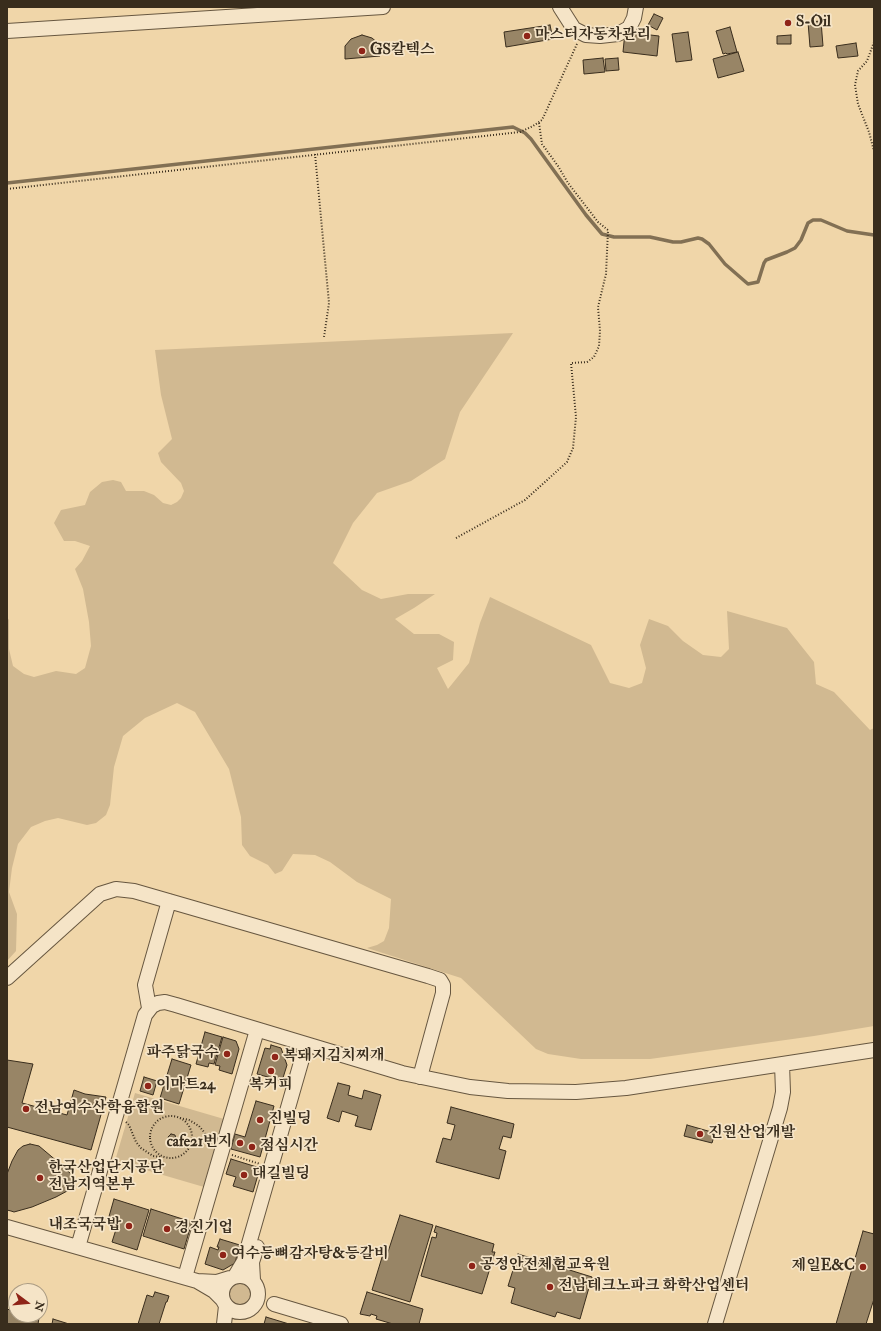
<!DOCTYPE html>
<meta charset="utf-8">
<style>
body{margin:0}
#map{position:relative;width:881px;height:1331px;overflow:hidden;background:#f0d6a9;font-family:"IM FELL Double Pica",serif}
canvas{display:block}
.frame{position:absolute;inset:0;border:8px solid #392d1d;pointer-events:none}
.north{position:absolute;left:8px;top:1283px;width:40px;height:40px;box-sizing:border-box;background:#f5e4c7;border:1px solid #aa9b83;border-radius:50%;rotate:106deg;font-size:11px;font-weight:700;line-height:16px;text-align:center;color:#392d1d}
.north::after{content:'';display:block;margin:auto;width:14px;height:18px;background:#8f2418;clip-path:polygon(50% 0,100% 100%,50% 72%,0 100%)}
</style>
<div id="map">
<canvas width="881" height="1331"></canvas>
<div class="frame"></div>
<div class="north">N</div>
</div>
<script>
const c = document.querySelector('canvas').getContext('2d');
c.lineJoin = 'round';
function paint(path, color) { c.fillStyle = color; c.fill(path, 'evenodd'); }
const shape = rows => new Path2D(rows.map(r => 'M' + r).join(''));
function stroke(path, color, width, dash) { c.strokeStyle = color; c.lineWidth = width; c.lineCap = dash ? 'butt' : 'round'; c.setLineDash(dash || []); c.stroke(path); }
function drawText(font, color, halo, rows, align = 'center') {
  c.font = font + ' "IM FELL Double Pica","Noto Serif KR",serif'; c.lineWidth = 3.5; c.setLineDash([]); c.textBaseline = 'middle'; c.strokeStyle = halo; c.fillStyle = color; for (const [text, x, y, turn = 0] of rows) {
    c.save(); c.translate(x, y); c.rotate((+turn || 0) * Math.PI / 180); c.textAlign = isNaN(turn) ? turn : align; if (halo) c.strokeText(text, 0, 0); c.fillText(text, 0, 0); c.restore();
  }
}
paint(shape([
 [513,333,460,412,445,459,411,481,377,493,353,523,333,563,362,590,381,599,408,594,435,594,414,608,395,619,414,634,439,634,454,642,453,660,437,668,448,689,469,663,480,623,490,597,591,645,610,683,629,688,642,683,646,668,640,645,649,619,668,626,683,641,703,655,721,657,729,649,727,611,787,628,814,662,816,684,834,692,870,730,874,728,874,1026,814,1036,650,1059,581,1059,548,1054,536,1049,461,978,367,948,377,945,384,941,389,928,391,899,357,882,330,862,315,855,293,854,282,871,275,874,268,865,250,856,242,845,241,817,229,769,195,712,177,703,145,718,123,736,114,767,110,805,106,815,96,823,87,825,58,818,45,821,31,827,18,844,12,868,9,892,17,914,16,951,7,961,7,617,9,620,9,649,13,666,24,674,34,677,56,671,76,674,85,668,91,646,89,622,83,589,75,569,82,561,90,546,75,541,64,541,54,523,61,510,85,505,90,492,102,482,113,480,121,482,126,491,144,491,154,495,163,503,171,505,177,502,181,498,184,491,181,483,161,462,158,453,172,439,161,395,155,350],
 [135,1093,224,1119,204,1187,115,1161],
 '226 1294a14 14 0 1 1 28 0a14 14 0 1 1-28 0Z'
]), '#d1b991');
stroke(shape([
 [7,183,513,127,525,133,531,139,586,215,602,234,614,237,650,237,673,242,681,242,698,238,702,239,709,244,725,264,748,284,758,282,764,263,766,260,787,252,795,248,801,240,808,223,813,220,821,220,847,231,874,235]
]), '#827054', 3.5);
const building = shape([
 [654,14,663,18,657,30,648,25,654,14],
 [821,21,823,46,810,47,808,22,821,21],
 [550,25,553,39,506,47,504,32,550,25],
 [730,27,737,52,727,54,726,53,723,54,716,31,730,27],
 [625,32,659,36,657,56,623,52,625,32],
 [688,32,692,60,676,62,672,34,688,32],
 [362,35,372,38,379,44,380,56,345,59,345,46,351,39,362,35],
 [791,35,791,44,777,44,777,36,791,35],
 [856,43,858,56,838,58,836,46,856,43],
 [738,52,744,71,718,78,713,59,738,52],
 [603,58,605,72,584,74,583,60,603,58],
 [618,58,619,70,606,71,605,59,618,58],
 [205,1032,222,1037,214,1064,209,1063,208,1067,196,1064,205,1032],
 [223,1037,236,1041,239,1049,232,1074,219,1070,220,1066,215,1065,223,1037],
 [271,1045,281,1048,287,1065,282,1081,257,1074,265,1048,270,1049,271,1045],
 [172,1059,191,1065,179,1104,160,1098,172,1059],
 [7,1060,33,1064,22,1103,67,1115,74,1090,85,1094,106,1097,91,1150,7,1127,7,1060],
 [144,1077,157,1081,153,1095,140,1091,144,1077],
 [338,1083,350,1086,348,1095,362,1099,364,1090,381,1095,371,1130,355,1126,358,1116,342,1111,339,1122,327,1118,338,1083],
 [256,1101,274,1106,260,1157,231,1149,235,1134,245,1137,256,1101],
 [451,1107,514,1124,511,1138,503,1136,499,1149,506,1151,499,1179,436,1162,443,1138,451,1140,455,1125,447,1123,451,1107],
 [687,1125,715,1133,712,1143,684,1136,687,1125],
 [171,1134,175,1135,176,1139,173,1141,169,1140,168,1137,171,1134],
 [30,1144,39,1146,58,1162,71,1174,73,1181,69,1190,56,1197,32,1207,14,1212,11,1211,7,1210,7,1174,12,1161,18,1150,23,1146,30,1144],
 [231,1159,260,1168,253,1192,233,1186,236,1177,226,1174,231,1159],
 [114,1199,149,1210,137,1250,112,1242,118,1223,108,1220,114,1199],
 [151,1209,192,1222,184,1249,143,1236,151,1209],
 [400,1215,433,1225,410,1302,372,1290,383,1254,387,1255,400,1215],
 [436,1226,494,1244,492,1252,495,1252,482,1294,421,1276,432,1237,436,1238,437,1233,434,1232,436,1226],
 [863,1231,874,1234,874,1299,866,1324,836,1324,863,1231],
 [220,1239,243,1246,240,1253,235,1252,234,1254,237,1255,235,1263,223,1270,205,1264,210,1247,218,1250,219,1247,217,1247,220,1239],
 [518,1254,592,1277,580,1319,557,1312,555,1317,511,1303,515,1288,508,1286,518,1254],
 [155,1292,169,1296,167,1302,166,1302,159,1324,138,1324,147,1295,153,1297,155,1292],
 [367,1292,423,1309,419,1324,393,1324,376,1319,377,1316,371,1314,370,1316,360,1314,367,1292],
 [7,1309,16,1312,16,1315,28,1315,39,1318,38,1324,7,1324,7,1309],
 [266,1317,289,1324,264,1324,266,1317],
 [53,1319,69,1324,52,1324,53,1319]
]);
paint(building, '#988566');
stroke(building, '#392d1d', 1);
const minor = shape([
 [560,7,574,29,586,35,600,36,618,34,629,28,634,18,636,7],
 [7,31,383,7],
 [7,978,100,894,116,889,134,891,428,976,440,980,443,985,443,993,420,1077],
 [149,1008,145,985,169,901],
 [7,1227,197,1281],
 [78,1247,145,1015,152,1006,158,1003,165,1002,176,1005,402,1073,470,1087,508,1091,576,1092,626,1088,874,1050],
 '222 1294a18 18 0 1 1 36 0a18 18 0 1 1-36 0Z',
 [235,1276,244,1261,306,1045],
 [185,1277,257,1030],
 [253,1280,252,1262,257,1247],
 [223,1300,214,1291,197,1281,217,1282,230,1278],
 [274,1304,341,1324],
 [224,1324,226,1306],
 [715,1324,780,1108,783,1092,782,1064]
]);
stroke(minor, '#675740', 16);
stroke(shape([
 [874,42,867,61,858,71,855,85,858,104,869,132,874,151],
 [315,154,329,303,324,337],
 [7,189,520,132,533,126,542,120,577,44],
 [456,538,525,500,567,462,573,448,576,417,571,363,587,362,594,357,599,346,600,331,598,307,606,274,608,230,598,222,568,183,558,166,542,144,539,123],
 '150 1137a21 21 0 1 1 42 0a21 21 0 1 1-42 0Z',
 [180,1118,189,1120,199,1126,204,1132,211,1145],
 [126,1122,129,1125,136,1142,141,1148,153,1156,161,1157],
 [232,1155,260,1164]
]), '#392d1d', 2, [1, 2]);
stroke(minor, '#f5e4c7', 14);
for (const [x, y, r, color] of [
 [788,23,4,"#8f2418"],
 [527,36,4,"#8f2418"],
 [362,51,4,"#8f2418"],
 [227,1054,4,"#8f2418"],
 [275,1057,4,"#8f2418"],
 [271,1071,4,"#8f2418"],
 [148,1086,4,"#8f2418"],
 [26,1109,4,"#8f2418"],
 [260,1120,4,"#8f2418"],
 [700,1134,4,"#8f2418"],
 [240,1143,4,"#8f2418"],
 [252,1147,4,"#8f2418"],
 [244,1175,4,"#8f2418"],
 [40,1178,4,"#8f2418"],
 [129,1226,4,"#8f2418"],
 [167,1229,4,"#8f2418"],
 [223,1255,4,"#8f2418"],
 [472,1266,4,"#8f2418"],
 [863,1267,4,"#8f2418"],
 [550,1287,4,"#8f2418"]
]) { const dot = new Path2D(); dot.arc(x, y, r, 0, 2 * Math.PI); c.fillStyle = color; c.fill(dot); stroke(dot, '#f5e4c7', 1.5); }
drawText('bold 15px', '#392d1d', '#f5e4c7', [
 ["S-Oil",796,23],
 ["마스터자동차관리",535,36],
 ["GS칼텍스",370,51],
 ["파주닭국수",219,1054,"right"],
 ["복돼지김치찌개",283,1057],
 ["이마트24",156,1086],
 ["복커피",271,1086,"center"],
 ["전남여수산학융합원",34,1109],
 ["진빌딩",268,1120],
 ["진원산업개발",708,1134],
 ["cafe21번지",232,1143,"right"],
 ["점심시간",260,1147],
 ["한국산업단지공단",48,1169],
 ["전남지역본부",48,1186],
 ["대길빌딩",252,1175],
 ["내조국국밥",121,1226,"right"],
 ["경진기업",175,1229],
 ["여수등뼈감자탕&등갈비",231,1255],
 ["공정안전체험교육원",480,1266],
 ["제일E&C",855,1267,"right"],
 ["전남테크노파크 화학산업센터",558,1287]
], 'left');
</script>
